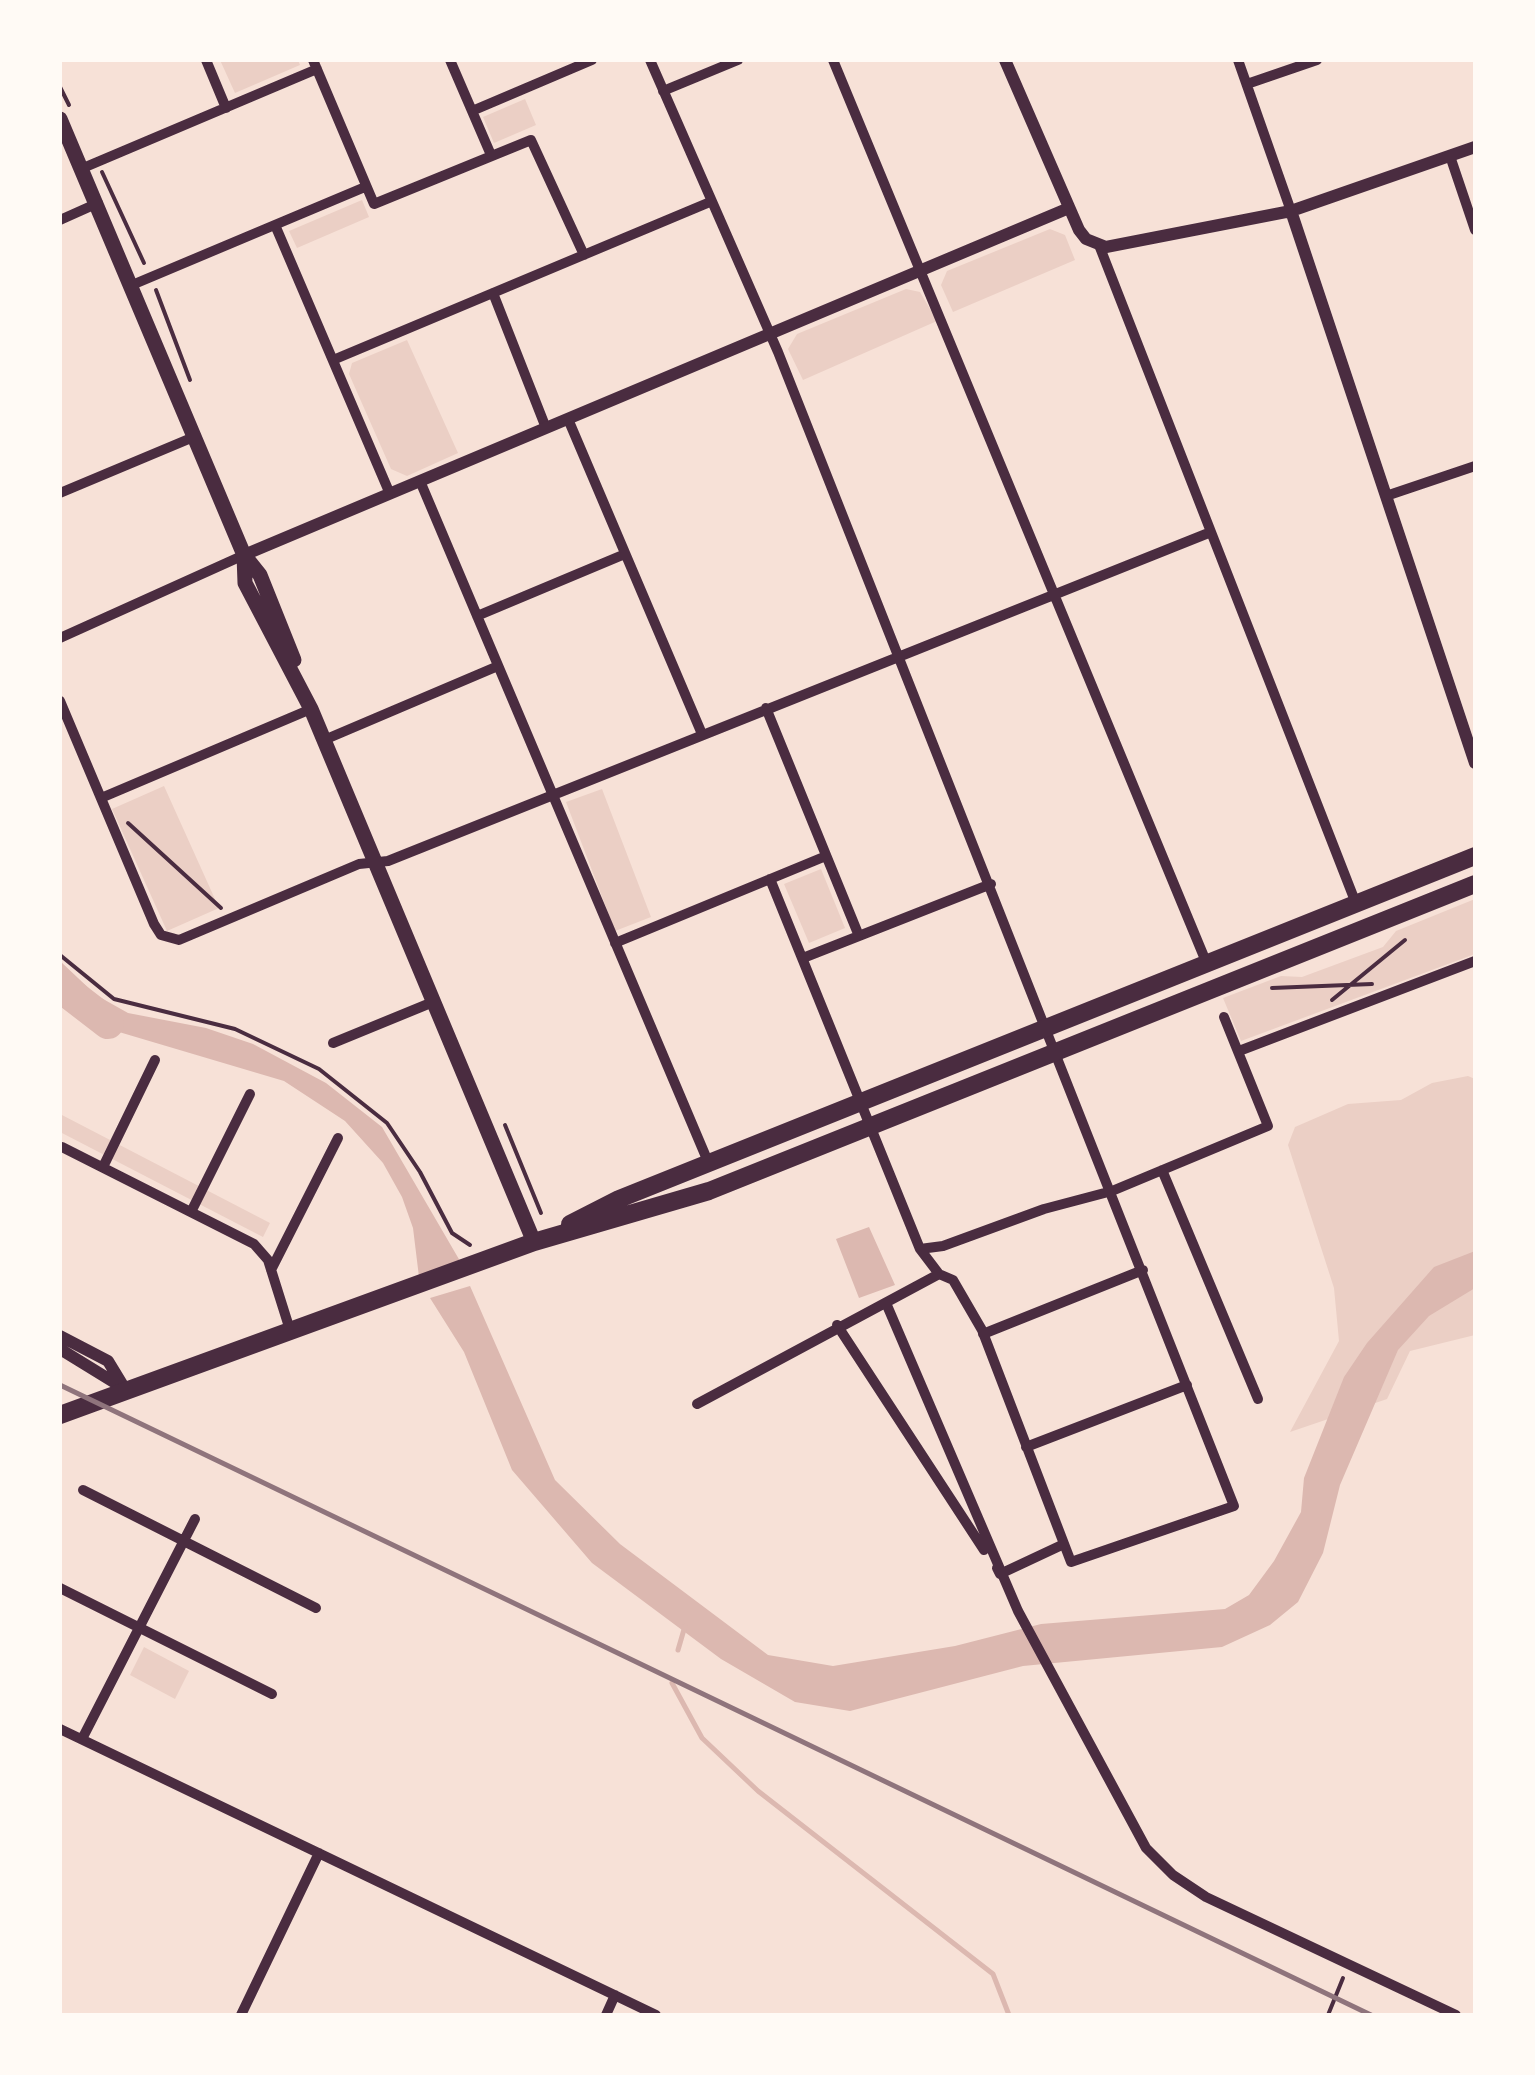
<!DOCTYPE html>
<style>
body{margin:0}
#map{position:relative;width:1535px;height:2075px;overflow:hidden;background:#f7e1d7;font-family:Poppins,sans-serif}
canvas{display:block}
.frame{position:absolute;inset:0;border:62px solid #fffaf5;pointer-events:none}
</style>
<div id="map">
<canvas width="1535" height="2075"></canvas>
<div class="frame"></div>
</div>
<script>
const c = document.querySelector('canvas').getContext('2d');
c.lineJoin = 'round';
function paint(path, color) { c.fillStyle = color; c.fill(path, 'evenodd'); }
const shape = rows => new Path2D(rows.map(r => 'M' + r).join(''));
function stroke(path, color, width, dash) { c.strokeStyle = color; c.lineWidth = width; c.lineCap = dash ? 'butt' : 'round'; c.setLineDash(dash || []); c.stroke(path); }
paint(shape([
 [220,60,298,60,300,65,235,93],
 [525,99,536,125,494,143,483,117],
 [362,200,369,217,297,248,289,231],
 [1050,229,1065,235,1075,260,953,312,941,285,947,271],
 [906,289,920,292,937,321,803,380,788,349,797,334],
 [407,340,458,453,407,476,391,469,349,374,352,363],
 [164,786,219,908,167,931,112,809],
 [602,789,651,917,615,931,566,802],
 [821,869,845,928,809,943,784,884],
 [1475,899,1475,954,1241,1041,1223,998,1281,976,1302,977,1383,947,1396,931],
 [1468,1076,1475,1079,1475,1335,1410,1351,1387,1399,1290,1432,1339,1341,1334,1288,1288,1145,1295,1127,1348,1104,1401,1100,1432,1083],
 [60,1114,270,1223,263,1237,60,1132],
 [144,1647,189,1671,175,1699,130,1675]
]), '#ebcfc5');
paint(shape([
 [60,961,96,995,128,1013,206,1028,253,1044,326,1083,382,1127,460,1261,419,1277,413,1228,402,1197,383,1163,345,1121,284,1081,119,1032,84,1010,60,985],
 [869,1227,895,1285,859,1298,836,1239],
 [1475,1251,1475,1288,1429,1316,1398,1350,1340,1485,1323,1553,1298,1602,1270,1625,1222,1647,1023,1666,850,1711,795,1702,721,1659,592,1563,512,1470,464,1352,430,1298,470,1286,555,1480,620,1544,768,1655,833,1666,955,1646,1041,1624,1225,1609,1249,1595,1274,1561,1301,1512,1304,1478,1344,1377,1367,1343,1434,1267]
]), '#dcb8b0');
stroke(shape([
 [678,1650,685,1626],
 [672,1683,702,1738,758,1791,993,1974,1009,2015]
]), '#dcb8b0', 5);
stroke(shape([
 [60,986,108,1023]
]), '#dcb8b0', 32);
stroke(shape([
 [60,87,69,105],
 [102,172,144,263],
 [156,290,190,380],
 [128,823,221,908],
 [60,955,114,999,235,1029,319,1069,387,1123,420,1172,452,1233,470,1245],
 [1272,988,1372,984],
 [1332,1000,1405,940],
 [505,1125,541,1213],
 [1328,2015,1343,1978]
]), '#4a2c40', 4);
stroke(shape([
 [206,60,226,108],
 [313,60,374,204,531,140,584,255],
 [450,60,491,155],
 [650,60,778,352,1234,1506,1071,1562,982,1330,953,1280,939,1274,920,1249,770,879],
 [833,60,1207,964],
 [1238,60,1291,211],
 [1247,84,1317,60],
 [663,91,738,60],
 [472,111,592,60],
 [1450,156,1475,230],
 [83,168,317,69],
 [60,220,98,203],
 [275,225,390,494],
 [1099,245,1357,906],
 [132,285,365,187],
 [493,293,546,428],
 [333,360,710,202],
 [568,419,702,734],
 [420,481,709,1164],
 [60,493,196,436],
 [1386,496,1475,466],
 [477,616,625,554],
 [60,638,244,555],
 [60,701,154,924,161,935,179,940,359,864,388,861,1211,532],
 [766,708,859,936],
 [324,740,498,666],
 [101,798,311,709],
 [615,943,826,856],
 [803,958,991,884],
 [333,1043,433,1002],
 [1239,1051,1475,961],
 [62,1147,254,1244,268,1260,290,1330],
 [103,1167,155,1060],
 [1162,1170,1258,1399],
 [191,1212,250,1094],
 [920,1249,943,1246,1044,1209,1112,1191,1268,1126,1224,1017],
 [271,1270,338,1138],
 [886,1303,1018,1611,1146,1848,1173,1875,1206,1897,1456,2015],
 [837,1325,984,1550],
 [983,1334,1143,1270],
 [697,1404,939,1274],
 [1026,1447,1187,1385],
 [83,1490,316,1608],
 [997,1568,1000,1574,1064,1544],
 [60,1588,272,1694],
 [60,1729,656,2015],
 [82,1739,195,1519],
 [241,2015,319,1853],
 [606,2015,615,1995]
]), '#4a2c40', 10);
stroke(shape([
 [1005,60,1079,230,1086,239,1106,247,1291,211,1475,147],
 [1291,211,1475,763],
 [244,555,1069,208],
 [60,1336,108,1361,125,1389],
 [60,1349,125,1389]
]), '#4a2c40', 12);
stroke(shape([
 [60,119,244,555,260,575,294,660],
 [244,555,245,583,311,709,534,1242]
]), '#4a2c40', 15);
stroke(shape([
 [570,1224,619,1199,1475,856],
 [60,1415,534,1242,709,1191,1475,884]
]), '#4a2c40', 18);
stroke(shape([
 [60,1385,1371,2015]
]), '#8f747c', 5);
</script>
